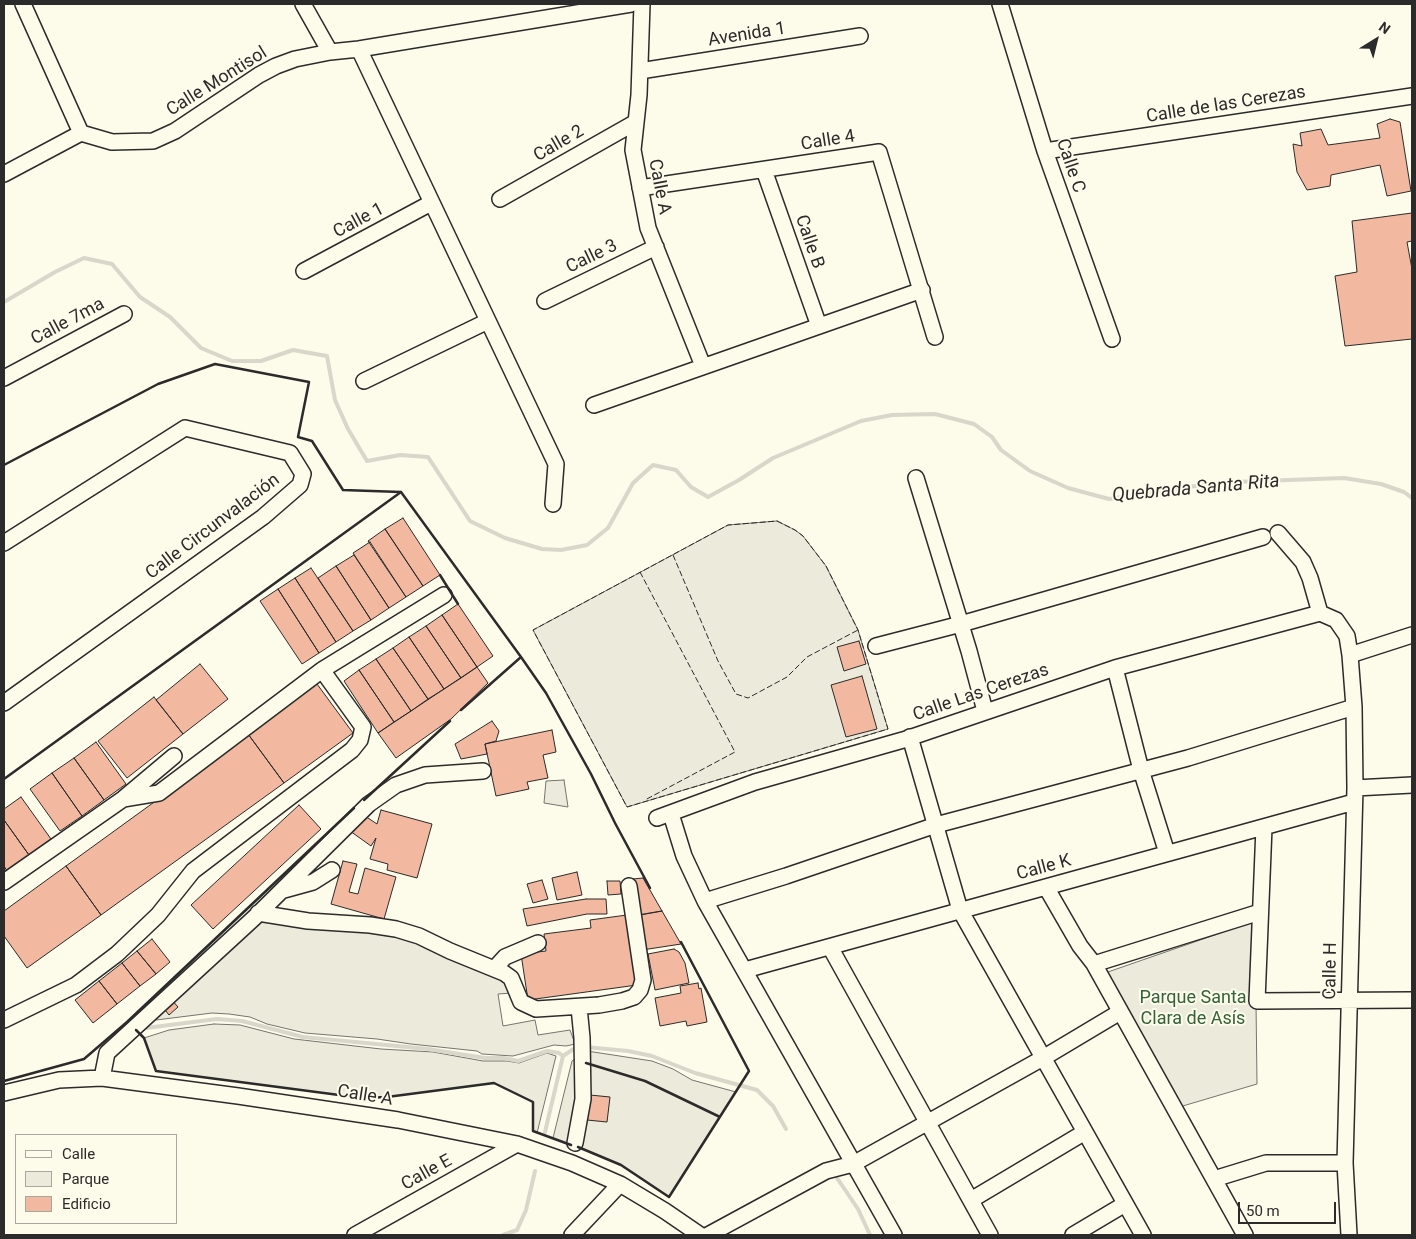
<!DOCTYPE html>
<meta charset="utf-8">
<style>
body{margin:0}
#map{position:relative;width:1416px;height:1239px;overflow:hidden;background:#fdfbea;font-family:Roboto,sans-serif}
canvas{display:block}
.frame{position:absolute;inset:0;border:5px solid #2b2b2b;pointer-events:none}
.legend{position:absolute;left:15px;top:1134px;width:162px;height:90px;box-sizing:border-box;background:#fdfbea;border:1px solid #a9a89e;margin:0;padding:6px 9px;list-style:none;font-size:15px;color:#2b2b2b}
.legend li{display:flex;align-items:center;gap:10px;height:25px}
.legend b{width:25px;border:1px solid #a9a89e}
.north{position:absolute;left:1351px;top:15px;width:50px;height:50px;-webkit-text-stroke:4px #fdfbea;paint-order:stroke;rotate:36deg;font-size:14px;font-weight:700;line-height:20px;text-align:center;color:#2b2b2b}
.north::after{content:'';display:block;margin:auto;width:18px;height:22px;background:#2b2b2b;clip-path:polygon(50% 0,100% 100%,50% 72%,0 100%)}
.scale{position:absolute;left:1238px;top:1202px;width:98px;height:22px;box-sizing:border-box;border:2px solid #2b2b2b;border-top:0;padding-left:6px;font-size:15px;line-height:18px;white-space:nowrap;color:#2b2b2b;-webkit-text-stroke:4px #fdfbea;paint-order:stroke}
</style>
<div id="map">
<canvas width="1416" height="1239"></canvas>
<div class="frame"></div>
<ul class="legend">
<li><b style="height:6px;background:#fdfbea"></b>Calle</li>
<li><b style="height:14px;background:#ecebdb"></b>Parque</li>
<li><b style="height:14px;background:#f2b8a0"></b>Edificio</li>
</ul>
<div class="north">N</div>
<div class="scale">50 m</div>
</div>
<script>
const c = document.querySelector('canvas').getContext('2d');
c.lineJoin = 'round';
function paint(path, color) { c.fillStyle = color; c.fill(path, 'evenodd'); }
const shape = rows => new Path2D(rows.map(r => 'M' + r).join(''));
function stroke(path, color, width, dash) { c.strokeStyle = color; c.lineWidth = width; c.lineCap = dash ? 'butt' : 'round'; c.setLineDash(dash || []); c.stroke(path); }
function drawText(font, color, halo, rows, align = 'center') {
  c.font = font + ' Roboto,sans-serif'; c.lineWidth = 4; c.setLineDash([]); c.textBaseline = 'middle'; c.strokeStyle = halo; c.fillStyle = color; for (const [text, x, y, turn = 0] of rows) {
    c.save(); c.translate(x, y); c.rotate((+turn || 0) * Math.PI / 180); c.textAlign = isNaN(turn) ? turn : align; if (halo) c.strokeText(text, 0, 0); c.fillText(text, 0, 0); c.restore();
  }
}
const green = shape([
 [777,521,795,530,803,536,826,566,858,630,888,729,627,807,533,630,728,525,777,521],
 [564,780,568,807,544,803,546,781,564,780],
 [265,921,354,929,407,937,499,976,512,993,498,994,503,1026,535,1020,538,1035,570,1030,575,1044,566,1046,554,1045,513,1056,482,1054,477,1051,411,1044,377,1039,305,1033,267,1024,250,1017,229,1014,212,1013,156,1020,153,1019,255,922,265,921],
 [1255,921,1257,1084,1176,1108,1105,973,1255,921],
 [214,1024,240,1025,294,1039,381,1049,433,1052,483,1061,507,1061,519,1063,547,1053,556,1056,537,1133,533,1131,533,1102,494,1083,387,1097,362,1098,156,1071,144,1038,169,1030,214,1024],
 [587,1051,652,1061,673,1069,692,1080,736,1092,669,1197,621,1165,578,1147,587,1051],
 [580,1056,572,1137,568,1144,553,1138,572,1061,580,1056]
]);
paint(green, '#ecebdb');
stroke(green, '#74746e', 1);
stroke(shape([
 [4,302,55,272,84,258,112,264,140,297,170,317,201,348,232,361,261,361,293,350,327,356,335,400,348,429,367,461,400,455,428,457,470,521,505,538,542,549,561,550,587,545,608,528,633,483,653,465,676,470,691,487,708,497,739,480,773,458,861,421,892,415,935,414,974,424,992,437,1001,450,1030,471,1068,488,1109,499,1187,487,1233,482,1344,478,1381,484,1404,492,1412,498],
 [146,1028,217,1019,242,1021,303,1037,428,1049,485,1058,504,1058,518,1061,547,1051,559,1053,563,1056],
 [585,1047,628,1051,652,1056,695,1073,757,1090,773,1106,786,1129],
 [545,1132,563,1056,572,1050,578,1048],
 [837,1178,858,1209,870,1235],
 [503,1235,517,1230,526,1210,535,1171]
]), '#d8d7c9', 4);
const building = shape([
 [1390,119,1400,122,1411,191,1387,196,1380,165,1331,175,1330,186,1307,190,1297,172,1293,144,1302,146,1300,133,1321,129,1328,145,1380,138,1377,124,1390,119],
 [1412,213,1412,241,1407,242,1412,269,1412,339,1345,346,1335,276,1357,272,1352,221,1412,213],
 [403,518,440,575,423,586,385,529,403,518],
 [385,529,423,586,406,597,368,541,385,529],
 [370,542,406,597,389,608,353,553,370,542],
 [354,555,389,608,371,620,336,566,354,555],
 [336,566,371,620,353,631,318,578,336,566],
 [311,568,353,631,336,642,295,578,311,568],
 [295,578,336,642,319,653,278,589,295,578],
 [278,589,319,653,302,664,260,601,278,589],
 [458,604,493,656,477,667,442,615,458,604],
 [442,615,477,667,461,678,426,626,442,615],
 [426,626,461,678,444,689,409,637,426,626],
 [409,637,444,689,428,699,393,648,409,637],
 [859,641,866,664,844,671,837,647,859,641],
 [393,648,428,699,411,711,376,659,393,648],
 [376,659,411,711,394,722,359,670,376,659],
 [200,664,228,699,183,734,156,700,200,664],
 [477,667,488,683,451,719,396,758,378,733,477,667],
 [359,670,394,722,378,733,344,681,359,670],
 [862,676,877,729,846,737,831,685,862,676],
 [317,684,353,733,284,783,248,734,317,684],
 [154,697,183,734,127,778,98,741,154,697],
 [492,721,499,731,496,741,485,744,487,754,461,759,455,744,492,721],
 [552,730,556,752,543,755,548,778,527,782,529,789,496,796,485,744,552,730],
 [248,734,284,783,101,915,66,866,248,734],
 [96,742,126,784,104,800,74,758,96,742],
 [74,758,104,800,82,816,52,773,74,758],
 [52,773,82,816,60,831,30,789,52,773],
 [21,797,51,839,29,855,4,820,4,809,21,797],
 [299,805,321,829,213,929,191,905,299,805],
 [381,810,432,824,417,878,387,870,388,864,370,859,376,838,371,846,350,831,362,814,377,824,381,810],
 [4,820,29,855,7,871,4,866,4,820],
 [343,861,357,864,349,892,358,894,365,868,396,877,384,919,331,904,343,861],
 [66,866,101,915,27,968,4,936,4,911,66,866],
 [577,872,582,895,557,900,552,878,577,872],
 [643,878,662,911,640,915,633,879,643,878],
 [542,880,548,899,533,903,527,884,542,880],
 [607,881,620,881,621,894,608,895,607,881],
 [586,899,606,899,607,914,587,914,527,926,523,909,586,899],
 [662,911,681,944,642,950,638,915,662,911],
 [627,915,637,985,528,1000,521,954,546,951,544,934,591,928,590,920,627,915],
 [152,939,170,962,156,974,137,951,152,939],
 [674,949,679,952,685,963,689,983,655,990,648,954,674,949],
 [137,951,156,974,140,986,122,963,137,951],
 [122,963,140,986,117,1004,99,981,122,963],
 [99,981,117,1004,93,1023,75,1000,99,981],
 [698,983,699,989,701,988,707,1022,687,1026,686,1021,660,1026,655,998,681,993,680,986,698,983],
 [170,998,178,1007,169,1015,162,1006,170,998],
 [590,1095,610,1097,607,1122,587,1120,590,1095]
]);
paint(building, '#f2b8a0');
stroke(building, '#2b2b2b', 1);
const minor = shape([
 [23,4,81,133,112,142,153,141,175,131,259,75,276,66,295,59,330,52,359,49,631,4],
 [303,4,330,52],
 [642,4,639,95,633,150,648,228,703,366],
 [1000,4,1045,151,1112,339],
 [359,49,556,464,553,504],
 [640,71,860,36],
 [1045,151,1412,96],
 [764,170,819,326],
 [4,174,81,133],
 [640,188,879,152,935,337],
 [500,199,636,122],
 [304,271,431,203],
 [545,301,656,247],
 [4,378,124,314],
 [364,381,488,321],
 [594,405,922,290],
 [916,478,969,651,985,711],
 [1278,533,1303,562,1310,578,1320,613,1336,620,1347,636,1350,655,1354,707,1355,788,1345,1163,1349,1235],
 [4,543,185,428,290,453,303,474,300,485,263,517,4,703],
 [876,646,961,624,1263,537],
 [1350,655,1412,635],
 [1115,668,1141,770,1167,853],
 [910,737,960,910,1143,1235],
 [1355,788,1412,785],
 [124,798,174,756],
 [671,814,684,856,705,901,894,1235],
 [657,818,755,782,903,740,1115,668,1320,613],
 [1264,827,1257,1001,1412,1000],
 [4,882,123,799,159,793,322,670,444,595],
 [1046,887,1080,946,1094,964,1245,1235],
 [284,890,313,882,332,870],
 [705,901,786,876,936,825,1188,758,1354,707],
 [258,913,308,921,370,925,396,929,419,936,450,951,504,973,511,978,521,1002,536,1009,599,1005,622,1001,634,997,640,990,643,980,629,886],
 [830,947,990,1235],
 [1094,964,1260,912],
 [495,968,505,957,538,943],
 [745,970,1354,802],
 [4,1020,76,985,117,954,158,915,193,871,352,750,360,740,363,727,322,670],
 [102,1078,107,1053,254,918,369,804,396,785,425,775,483,771],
 [4,1093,59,1080,102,1078,238,1096,398,1120,517,1144,572,1163,620,1184,665,1211,700,1235],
 [575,1143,583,1099,582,1038,579,1007],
 [1214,1179,1266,1163,1345,1163],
 [971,1200,1085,1132],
 [355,1235,517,1144],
 [572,1235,620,1184],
 [708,1235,826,1171,853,1164,1043,1058,1120,1012],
 [1073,1235,1125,1204]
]);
stroke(minor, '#2b2b2b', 18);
stroke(minor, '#fdfbea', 15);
stroke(shape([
 [777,521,795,530,803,536,826,566,858,630,888,729,627,807,533,630,728,525,777,521],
 [673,555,718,661,736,694,748,698,787,677,807,657,858,630],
 [640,572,735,752,645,800]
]), '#2b2b2b', 1, [6, 2.5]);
stroke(shape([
 [4,465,158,384,215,364,309,382,298,437,312,441,343,490,401,492],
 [440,575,458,604],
 [461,710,521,657,546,693,591,774,615,823,650,888],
 [4,779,401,492,521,657],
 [364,800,450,721],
 [136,1030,144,1038,156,1071,362,1098,387,1097,494,1083,533,1102,533,1131,571,1145],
 [586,1063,645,1081,720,1117],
 [4,1081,84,1059,127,1022,354,808],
 [578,1147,621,1165,669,1197,749,1071,681,942]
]), '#2b2b2b', 2.5);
drawText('18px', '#2b2b2b', '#fdfbea', [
 ["Avenida 1",747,35,-9],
 ["Calle Montisol",217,82,-32],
 ["Calle de las Cerezas",1226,105,-9],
 ["Calle 4",828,141,-9],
 ["Calle 2",559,144,-30],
 ["Calle C",1070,166,71],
 ["Calle A",659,187,79],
 ["Calle 1",359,221,-28],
 ["Calle B",809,242,71],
 ["Calle 3",592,257,-26],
 ["Calle 7ma",68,322,-28],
 ["Calle Circunvalación",213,527,-37],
 ["Calle Las Cerezas",981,693,-19],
 ["Calle K",1044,868,-15],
 ["Calle H",1331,971,-89],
 ["Calle A",365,1096,9],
 ["Calle E",427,1173,-29]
]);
drawText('18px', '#34623c', '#fdfbea', [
 ["Parque Santa",1193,998],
 ["Clara de Asís",1193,1019]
]);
drawText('italic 19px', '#2b2b2b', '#fdfbea', [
 ["Quebrada Santa Rita",1196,489,-5]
]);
</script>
